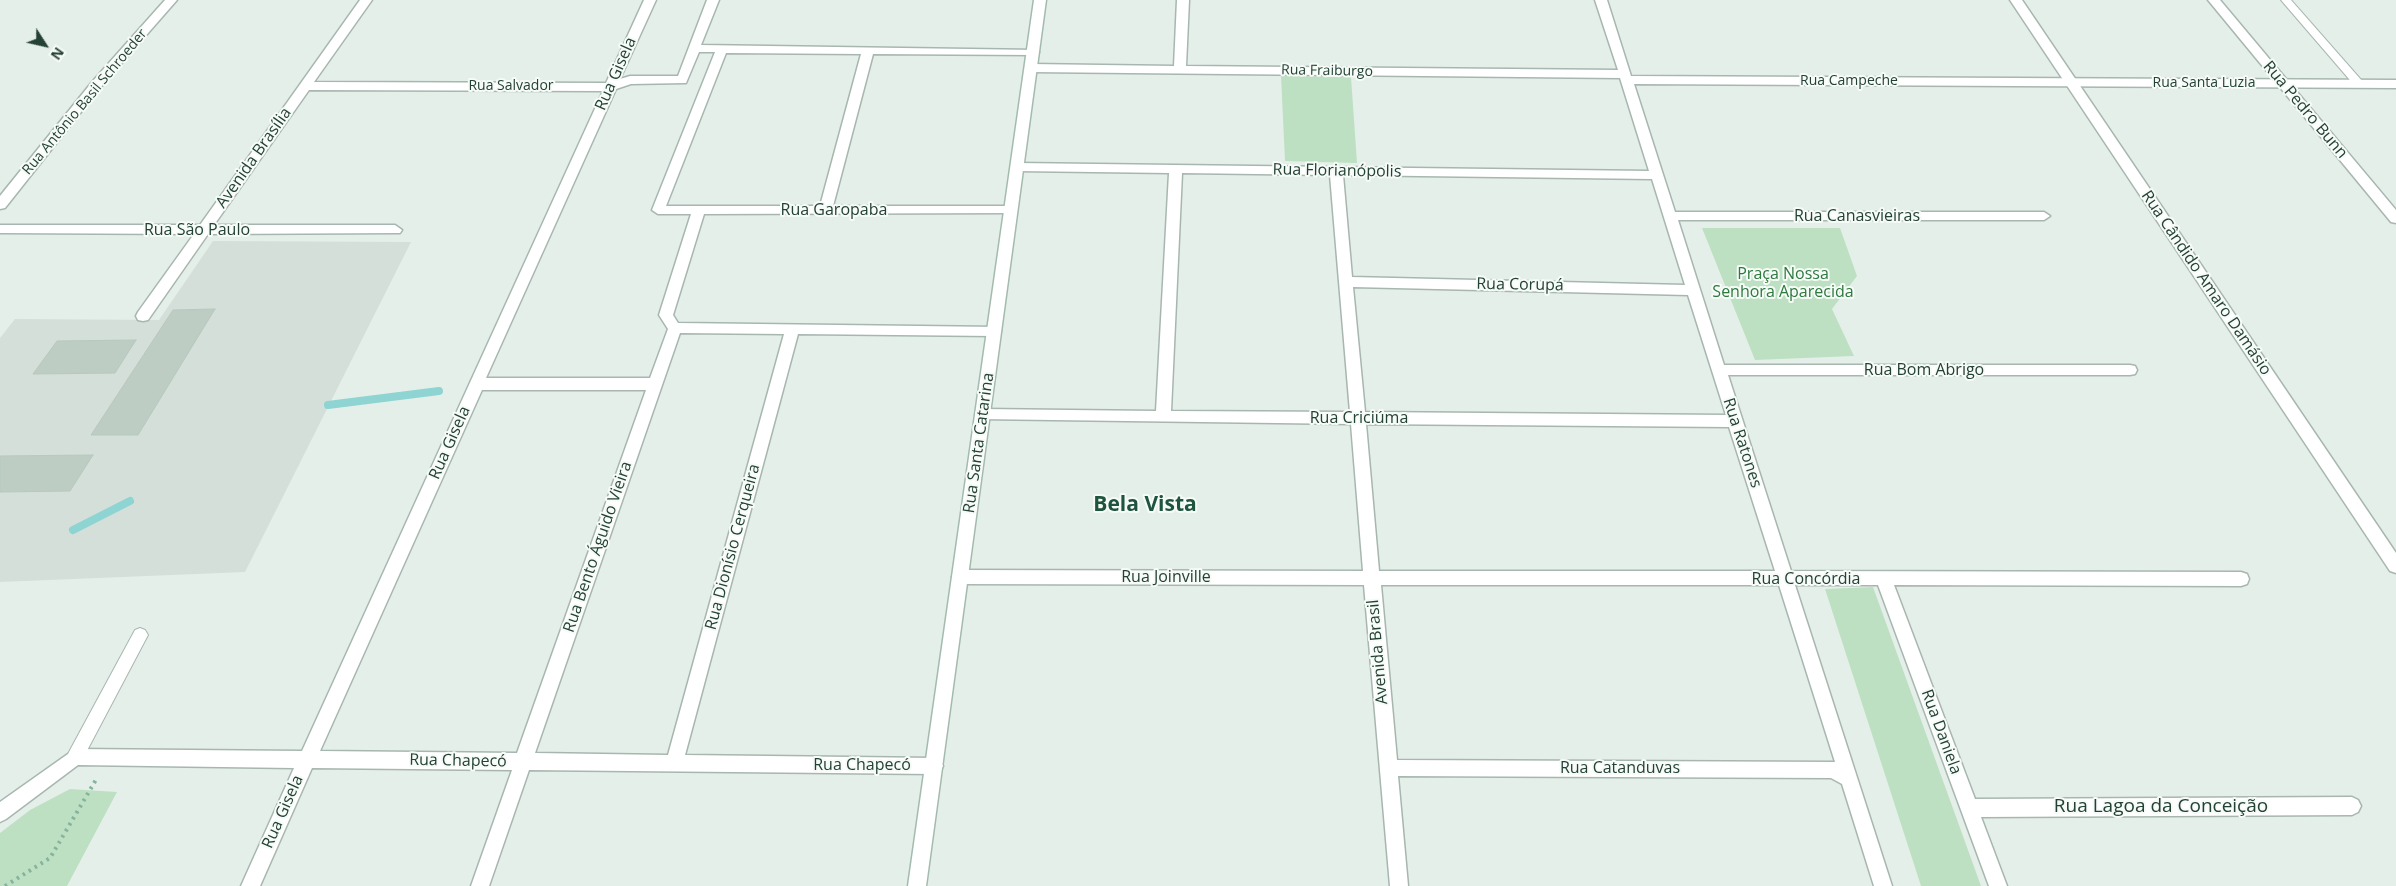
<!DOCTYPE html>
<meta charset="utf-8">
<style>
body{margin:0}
#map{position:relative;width:2396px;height:886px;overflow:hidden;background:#e5efe9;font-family:"Open Sans",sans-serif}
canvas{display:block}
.north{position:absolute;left:20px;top:20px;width:50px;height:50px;-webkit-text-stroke:4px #f6fbf8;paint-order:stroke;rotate:125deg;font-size:14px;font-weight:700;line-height:20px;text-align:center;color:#244135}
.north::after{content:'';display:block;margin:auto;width:18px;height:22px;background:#244135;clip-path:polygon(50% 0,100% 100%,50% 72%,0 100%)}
</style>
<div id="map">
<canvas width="2396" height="886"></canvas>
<div class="north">N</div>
</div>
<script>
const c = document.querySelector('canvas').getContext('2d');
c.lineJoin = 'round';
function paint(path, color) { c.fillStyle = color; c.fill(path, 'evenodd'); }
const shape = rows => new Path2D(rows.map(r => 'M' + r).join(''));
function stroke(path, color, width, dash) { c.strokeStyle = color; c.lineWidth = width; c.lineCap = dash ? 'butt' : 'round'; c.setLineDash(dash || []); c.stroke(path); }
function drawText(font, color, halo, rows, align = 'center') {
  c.font = font + ' "Open Sans",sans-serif'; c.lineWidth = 4; c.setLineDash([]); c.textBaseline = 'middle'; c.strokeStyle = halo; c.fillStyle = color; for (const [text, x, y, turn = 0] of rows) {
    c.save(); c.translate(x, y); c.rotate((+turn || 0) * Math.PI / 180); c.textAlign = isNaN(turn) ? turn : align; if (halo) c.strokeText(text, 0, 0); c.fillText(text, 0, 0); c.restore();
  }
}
paint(shape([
 [213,241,411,242,245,572,0,582,0,338,15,319,159,320]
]), '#d3dfd8');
paint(shape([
 [1281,76,1351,77,1357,163,1285,161],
 [1702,228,1840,228,1857,276,1832,309,1854,356,1755,360],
 [1873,587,1981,886,1921,886,1825,589],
 [70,789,117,792,67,886,0,886,0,833,30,810]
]), '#bee0c2');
stroke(shape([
 [328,405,439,391],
 [73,530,130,501]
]), '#8dd4d3', 8);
const building = shape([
 [215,309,138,435,91,435,173,310,215,309],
 [136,340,115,373,33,374,57,341,136,340],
 [93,455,70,491,0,492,0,456,93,455]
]);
paint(building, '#bdcdc4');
stroke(building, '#b7c9bf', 1);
const service = shape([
 [2281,0,2291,0,2363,82,2363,86,2355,86,2281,0],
 [140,628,145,630,148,635,81,762,75,765,69,762,67,757,69,752,135,630,140,628]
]);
const minor = shape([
 [360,0,372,0,314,82,606,83,644,0,656,0,620,79,630,76,678,76,707,0,719,0,701,45,1037,50,1039,52,1033,55,873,54,833,206,1011,206,1016,207,1017,210,1016,213,704,214,673,315,678,323,999,327,1001,331,999,335,994,336,798,334,685,755,934,758,940,760,943,766,940,772,934,774,529,770,489,886,471,886,512,770,312,768,260,886,241,886,294,768,78,765,6,819,0,822,0,802,75,749,302,751,603,91,309,90,214,225,395,225,402,230,400,233,208,234,148,320,143,321,138,320,136,316,138,312,194,234,0,233,0,225,200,225,360,0],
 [699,52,715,52,652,210,658,214,691,214,659,315,668,329,650,378,486,378,616,89,631,84,686,83,699,52],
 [726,53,861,54,820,206,666,206,726,53],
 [680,333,784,334,668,755,535,753,680,333],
 [482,390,646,390,517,753,320,751,482,390],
 [1177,0,1189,0,1186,66,1618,70,1595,0,1607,0,1631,76,2396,80,2396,88,1634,84,1675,212,2044,212,2050,216,2044,220,1678,220,1724,365,2130,365,2135,366,2137,370,2135,374,2130,375,1728,375,1791,571,2241,572,2247,574,2249,579,2247,584,2241,586,1894,585,1975,799,2352,797,2358,800,2361,806,2358,812,2352,815,1981,817,2007,886,1989,886,1878,585,1795,585,1892,886,1874,886,1842,784,1831,778,1398,776,1408,886,1390,886,1364,585,960,584,954,582,952,577,954,572,960,570,1363,571,1351,424,978,419,976,415,978,411,983,409,1156,411,1169,173,1017,171,1011,167,1017,163,1649,171,1620,78,1031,72,1025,68,1031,64,1174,66,1177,0],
 [1182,173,1330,175,1350,412,1171,411,1182,173],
 [1343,175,1652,179,1685,285,1352,277,1343,175],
 [1353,287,1688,295,1726,415,1365,412,1353,287],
 [1366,424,1729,427,1775,571,1379,571,1366,424],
 [1381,585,1779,585,1835,762,1397,760,1381,585]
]);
const tertiary = shape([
 [165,0,177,0,100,88,5,208,0,209,0,196,92,82,165,0],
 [2010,0,2022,0,2396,553,2396,573,2390,571,2010,0],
 [2208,0,2220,0,2396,210,2396,223,2391,222,2208,0]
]);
const secondary = shape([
 [1034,0,1046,0,926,886,908,886,1034,0]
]);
stroke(service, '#a7b7af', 2);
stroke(minor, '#a7b7af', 3);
stroke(tertiary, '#a7b7af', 3);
stroke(secondary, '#a3bbaf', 3);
stroke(shape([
 [5,886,50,858,97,778]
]), '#85b39d', 4, [2.5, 4.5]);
paint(service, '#fff');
paint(minor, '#fff');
paint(tertiary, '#fff');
paint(secondary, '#fff');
drawText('14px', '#244135', '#f6fbf8', [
 ["Rua Fraiburgo",1327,71,1],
 ["Rua Campeche",1849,81],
 ["Rua Santa Luzia",2204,83],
 ["Rua Salvador",511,86],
 ["Rua Antônio Basil Schroeder",85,102,-50]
]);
drawText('16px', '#244135', '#f6fbf8', [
 ["Rua Gisela",616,74,-66],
 ["Rua Pedro Bunn",2305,110,50],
 ["Avenida Brasília",254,158,-55],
 ["Rua Florianópolis",1337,171,1],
 ["Rua Garopaba",834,210],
 ["Rua Canasvieiras",1857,216],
 ["Rua São Paulo",197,230],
 ["Rua Cândido Amaro Damásio",2206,283,56],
 ["Rua Corupá",1520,285,1],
 ["Rua Bom Abrigo",1924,370],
 ["Rua Criciúma",1359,418],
 ["Rua Gisela",450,443,-66],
 ["Rua Santa Catarina",979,443,-82],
 ["Rua Ratones",1742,443,72],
 ["Rua Bento Águido Vieira",598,547,-71],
 ["Rua Dionísio Cerqueira",733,547,-75],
 ["Rua Joinville",1166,577],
 ["Rua Concórdia",1806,579],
 ["Avenida Brasil",1378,652,-95],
 ["Rua Daniela",1941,732,70],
 ["Rua Chapecó",458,761,1],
 ["Rua Chapecó",862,765],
 ["Rua Catanduvas",1620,768],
 ["Rua Gisela",283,812,-66]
]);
drawText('16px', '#2d793e', '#f6fbf8', [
 ["Praça Nossa",1783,274],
 ["Senhora Aparecida",1783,292]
]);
drawText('19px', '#244135', '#f6fbf8', [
 ["Rua Lagoa da Conceição",2161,807]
]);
drawText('bold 21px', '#1f543e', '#f6fbf8', [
 ["Bela Vista",1145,505]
]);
</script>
